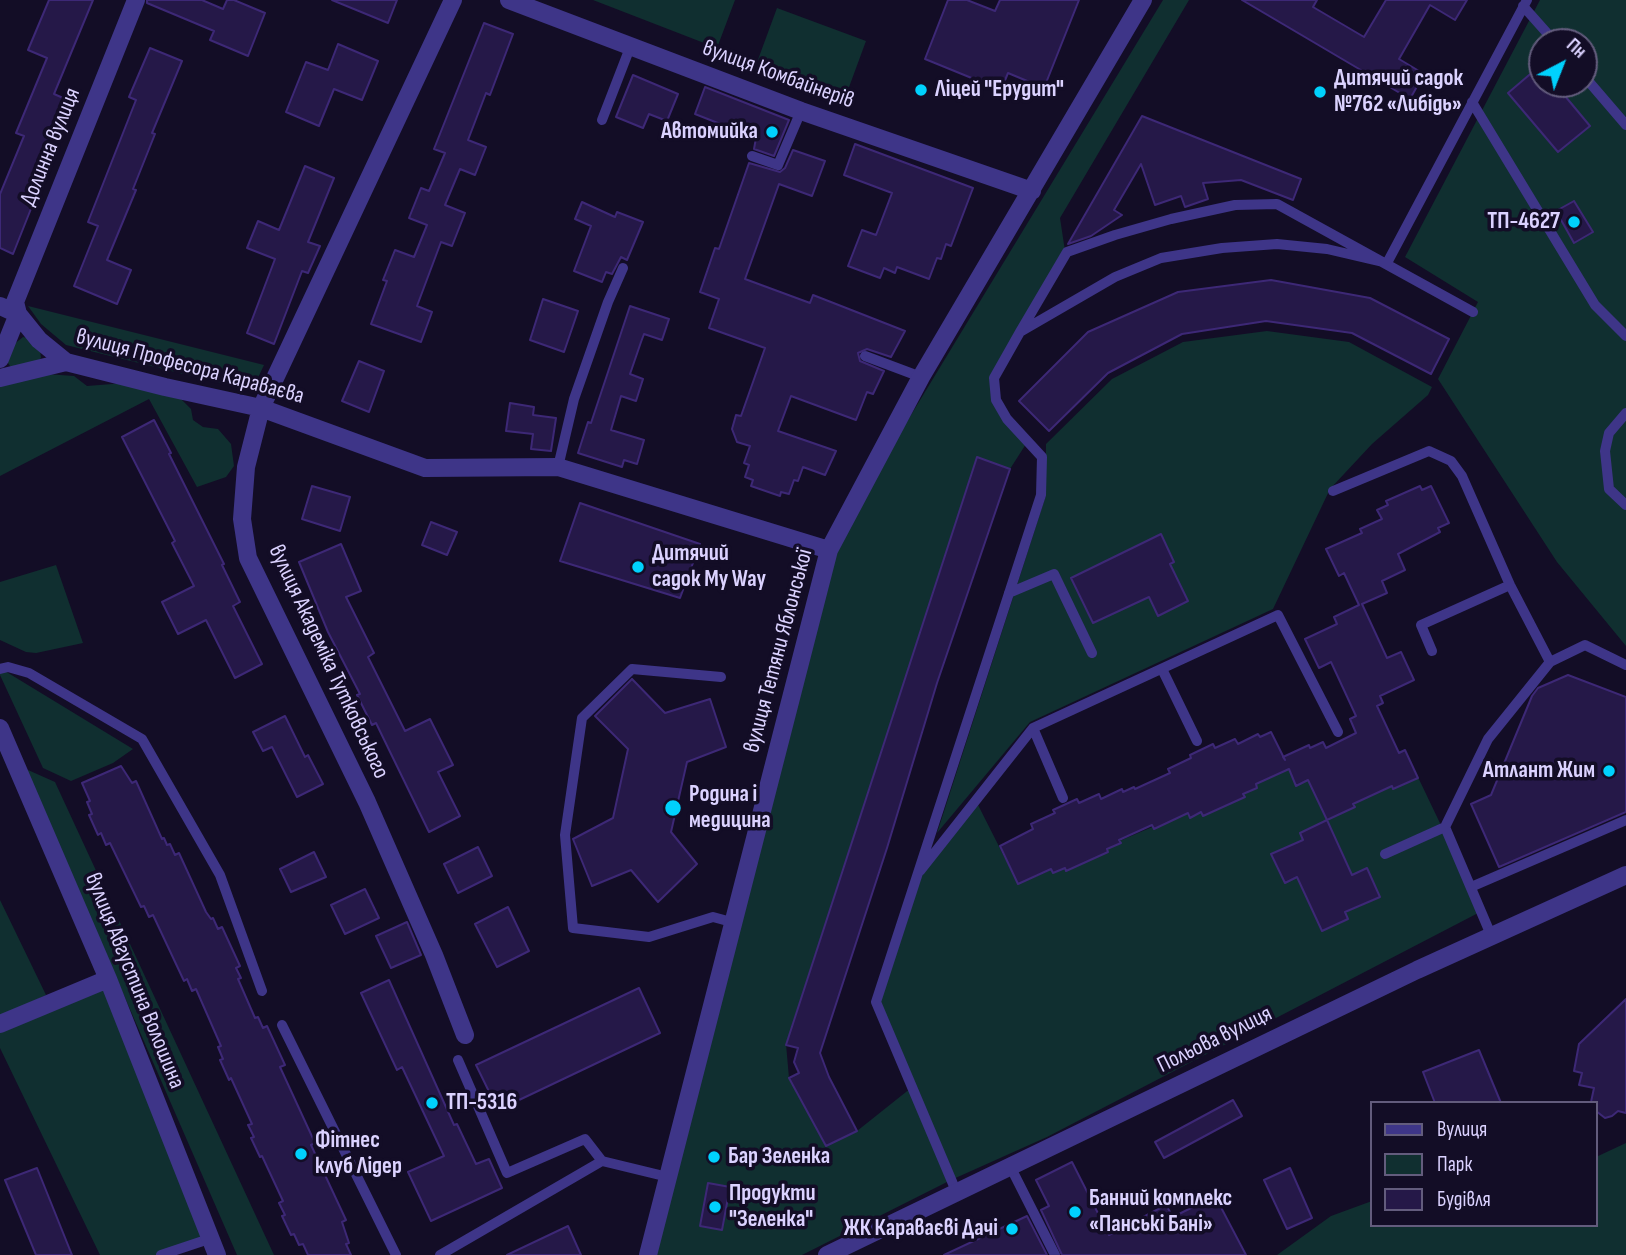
<!DOCTYPE html>
<meta charset="utf-8">
<style>
body{margin:0}
#map{position:relative;width:1626px;height:1255px;overflow:hidden;background:#130d26;font-family:"Sofia Sans Condensed",sans-serif}
canvas{display:block}
.legend{position:absolute;left:1370px;top:1101px;width:228px;height:126px;box-sizing:border-box;background:#130d26;border:2px solid #635c7d;margin:0;padding:9px 12px;list-style:none;font-size:21px;color:#dbd2ff}
.legend li{display:flex;align-items:center;gap:14px;height:35px}
.legend b{width:35px;border:2px solid #635c7d}
.north{position:absolute;left:1528px;top:28px;width:70px;height:70px;box-sizing:border-box;background:#130d26;border:2px solid #635c7d;border-radius:50%;rotate:42deg;font-size:19px;font-weight:700;line-height:28px;text-align:center;color:#dbd2ff}
.north::after{content:'';display:block;margin:auto;width:24px;height:32px;background:#00d1fd;clip-path:polygon(50% 0,100% 100%,50% 72%,0 100%)}
</style>
<div id="map">
<canvas width="1626" height="1255"></canvas>
<ul class="legend">
<li><b style="height:9px;background:#3e3588"></b>Вулиця</li>
<li><b style="height:19px;background:#102f30"></b>Парк</li>
<li><b style="height:19px;background:#251848"></b>Будівля</li>
</ul>
<div class="north">Пн</div>
</div>
<script>
const c = document.querySelector('canvas').getContext('2d');
c.lineJoin = 'round';
function paint(path, color) { c.fillStyle = color; c.fill(path, 'evenodd'); }
const shape = rows => new Path2D(rows.map(r => 'M' + r).join(''));
function stroke(path, color, width, dash) { c.strokeStyle = color; c.lineWidth = width; c.lineCap = dash ? 'butt' : 'round'; c.setLineDash(dash || []); c.stroke(path); }
function drawText(font, color, halo, rows, align = 'center') {
  c.font = font + ' "Sofia Sans Condensed",sans-serif'; c.lineWidth = 7; c.setLineDash([]); c.textBaseline = 'middle'; c.strokeStyle = halo; c.fillStyle = color; for (const [text, x, y, turn = 0] of rows) {
    c.save(); c.translate(x, y); c.rotate((+turn || 0) * Math.PI / 180); c.textAlign = isNaN(turn) ? turn : align; if (halo) c.strokeText(text, 0, 0); c.fillText(text, 0, 0); c.restore();
  }
}
paint(shape([
 [593,0,735,0,717,48],
 [1163,0,1189,0,1060,218,1065,251,991,378,993,402,1026,444,1010,469,977,458,786,1044,789,1078,826,1146,857,1131,911,1088,876,1002,915,877,975,799,1018,884,1289,769,1405,750,1482,911,1047,1137,951,1180,802,1255,648,1255,829,550],
 [1540,0,1626,0,1626,646,1557,562,1438,379,1478,302,1405,257],
 [1542,42,1584,42,1584,84,1542,84],
 [777,8,866,41,845,98,756,65],
 [28,306,264,365,256,382,240,388,66,345,41,324],
 [1267,331,1349,342,1432,387,1428,395,1372,444,1330,489,1273,609,1030,722,937,833,1046,495,1046,444,1112,379,1183,342],
 [23,337,39,340,41,358,33,367,12,369,6,360,8,349],
 [46,374,74,376,87,386,125,383,181,399,191,409,193,420,203,427,218,429,231,444,234,466,226,477,197,487,149,399,0,476,0,384],
 [56,565,83,643,36,653,26,652,0,640,0,582],
 [0,668,133,749,113,763,71,781,43,768,0,675],
 [28,770,55,782,274,1255,237,1255,28,775],
 [0,900,46,995,0,1018],
 [108,979,209,1239,161,1255,100,1255,0,1048,0,1024],
 [1626,1143,1626,1255,1277,1255,1331,1216,1372,1201,1372,1225,1596,1225,1596,1157]
]), '#102f30');
const building = shape([
 [49,0,93,0,54,94,70,101,42,169,46,171,13,254,0,248,0,194,24,136,16,133,47,58,28,50,49,0],
 [147,0,202,0,223,9,227,0,234,0,265,13,248,56,210,40,214,31,147,3,147,0],
 [332,0,397,0,388,23,332,0],
 [948,0,967,0,995,11,1000,0,1079,0,1044,88,1008,73,1001,90,925,59,948,0],
 [1242,0,1317,0,1313,7,1364,37,1386,0,1467,0,1455,20,1430,5,1399,59,1424,74,1410,99,1242,0],
 [484,23,513,34,490,95,486,93,468,140,486,147,475,175,460,169,445,205,465,213,452,246,441,242,417,306,432,312,421,342,371,324,387,281,383,280,395,250,414,257,427,225,409,218,421,188,429,191,445,153,434,149,484,23],
 [338,44,378,61,362,100,334,89,319,126,286,112,306,62,328,70,338,44],
 [150,48,182,61,152,133,155,134,133,189,136,190,107,260,131,270,117,304,74,286,98,226,88,222,136,100,129,97,150,48],
 [1542,64,1542,84,1555,84,1590,126,1558,152,1508,93,1542,64],
 [633,75,678,94,667,121,649,114,643,128,616,117,633,75],
 [705,87,789,120,774,156,754,149,756,138,695,114,705,87],
 [1142,116,1301,179,1293,200,1241,180,1203,183,1208,199,1185,207,1181,196,1155,205,1141,164,1114,210,1122,215,1091,236,1068,244,1142,116],
 [855,144,973,188,951,246,946,244,941,259,937,258,929,279,897,267,895,273,884,268,880,278,848,266,862,230,876,235,892,193,844,175,855,144],
 [793,150,825,161,812,196,779,184,745,279,810,303,813,295,905,331,891,357,867,349,858,353,860,361,884,371,873,394,867,392,856,420,791,396,778,431,836,451,825,475,803,467,798,481,794,480,789,494,781,492,780,496,751,486,753,480,745,477,749,465,744,463,750,446,737,442,732,429,736,415,741,416,765,348,709,328,719,299,700,292,715,248,719,249,749,163,780,172,785,168,793,150],
 [305,166,334,178,308,242,320,246,308,273,302,271,274,344,247,333,275,259,247,248,258,221,279,230,305,166],
 [1574,201,1593,232,1574,243,1556,211,1574,201],
 [582,202,615,217,617,212,643,222,627,260,621,257,612,274,606,272,602,282,574,271,591,226,575,219,582,202],
 [1271,280,1370,298,1449,339,1431,374,1352,333,1266,321,1182,334,1108,373,1049,431,1019,401,1088,332,1178,292,1271,280],
 [543,299,578,311,564,352,530,340,543,299],
 [630,306,669,319,662,340,644,334,641,342,630,374,643,379,636,401,621,396,611,430,644,440,637,464,624,460,622,467,578,453,588,422,591,423,630,306],
 [359,361,384,371,369,412,342,401,359,361],
 [510,403,534,407,533,415,556,418,551,451,531,449,533,434,506,431,510,403],
 [154,420,171,453,169,454,224,564,222,565,240,602,233,606,262,664,235,678,206,620,178,634,162,602,194,586,172,543,175,541,122,437,154,420],
 [977,457,1010,469,937,683,887,848,820,1053,829,1077,857,1131,826,1146,789,1078,799,1073,794,1062,798,1048,786,1045,977,457],
 [312,486,350,497,340,531,302,519,312,486],
 [1420,486,1422,490,1431,486,1449,523,1438,528,1440,532,1398,554,1405,570,1382,581,1387,593,1362,604,1387,658,1401,652,1414,680,1380,696,1383,703,1377,706,1399,753,1405,750,1418,778,1393,789,1392,786,1353,804,1355,807,1327,820,1308,780,1296,786,1289,769,1256,784,1257,788,1243,794,1245,797,1203,816,1201,812,1190,818,1188,813,1154,829,1152,825,1119,840,1121,843,1107,849,1108,852,1066,871,1065,868,1053,873,1051,869,1018,884,1000,846,1033,829,1031,824,1055,813,1053,810,1077,799,1079,803,1099,794,1101,799,1122,789,1123,792,1134,787,1135,789,1170,773,1168,769,1191,758,1190,755,1213,744,1215,748,1235,739,1238,744,1258,734,1260,737,1271,732,1285,760,1283,757,1309,745,1310,748,1323,742,1326,748,1356,733,1350,719,1356,716,1331,662,1319,668,1305,639,1337,624,1334,617,1359,605,1344,573,1339,576,1326,549,1362,533,1360,529,1382,519,1377,510,1388,505,1386,501,1420,486],
 [580,503,700,544,680,598,560,561,580,503],
 [431,522,457,532,447,555,422,545,431,522],
 [1161,534,1174,562,1170,564,1188,601,1158,616,1149,597,1093,623,1071,578,1161,534],
 [341,544,361,591,346,597,374,653,368,657,405,731,430,719,453,765,438,772,460,816,429,832,376,723,372,725,357,695,360,694,328,632,299,562,341,544],
 [1568,675,1626,697,1626,812,1499,867,1471,804,1491,795,1532,696,1538,688,1568,675],
 [632,679,665,713,710,699,726,747,687,762,671,832,697,864,658,902,631,870,592,886,573,839,613,818,628,749,595,716,632,679],
 [285,716,305,757,308,755,323,784,297,797,272,747,263,751,253,732,285,716],
 [121,766,132,783,136,781,162,839,164,838,167,845,170,844,175,855,179,853,206,912,211,919,213,918,218,929,222,927,240,966,236,968,241,978,238,979,255,1018,258,1017,263,1028,267,1026,285,1065,280,1067,315,1143,311,1145,346,1220,342,1222,349,1243,346,1244,351,1255,308,1255,303,1244,299,1245,294,1234,291,1235,282,1216,285,1215,279,1203,283,1201,262,1156,260,1157,251,1138,254,1137,248,1125,252,1124,231,1078,229,1080,220,1060,223,1059,218,1047,221,1046,196,989,192,991,187,979,184,981,153,915,149,917,144,906,141,907,110,843,106,845,101,833,98,835,89,815,92,814,87,802,90,801,82,783,121,766],
 [1327,820,1352,875,1367,868,1380,897,1345,912,1348,919,1322,931,1297,877,1285,883,1271,854,1303,840,1300,833,1327,820],
 [478,847,492,876,458,893,444,864,478,847],
 [314,852,326,877,291,892,280,869,314,852],
 [365,889,379,918,345,934,331,905,365,889],
 [508,907,529,951,497,967,475,924,508,907],
 [407,922,421,955,391,968,376,936,407,922],
 [389,980,454,1125,457,1124,476,1164,489,1159,502,1188,431,1221,408,1172,444,1156,402,1067,397,1070,361,993,389,980],
 [639,988,660,1033,498,1110,476,1065,639,988],
 [1626,999,1626,1113,1618,1111,1612,1116,1605,1118,1596,1111,1596,1103,1591,1102,1594,1088,1579,1085,1582,1073,1574,1071,1579,1044,1626,999],
 [1479,1050,1501,1103,1435,1103,1423,1072,1479,1050],
 [1233,1100,1242,1116,1164,1158,1155,1142,1233,1100],
 [1072,1162,1109,1235,1166,1205,1173,1217,1215,1196,1246,1255,1062,1255,1041,1210,1049,1206,1036,1180,1072,1162],
 [37,1168,72,1255,36,1255,5,1180,37,1168],
 [1290,1168,1312,1218,1287,1229,1264,1180,1290,1168],
 [708,1183,730,1187,722,1230,700,1226,708,1183],
 [1027,1216,1047,1255,944,1255,1027,1216],
 [568,1226,581,1255,507,1255,568,1226]
]);
paint(building, '#251848');
stroke(building, '#3d2876', 2);
stroke(shape([
 [1523,6,1555,42],
 [1584,76,1626,125],
 [1472,102,1595,305,1626,336],
 [602,120,631,45],
 [752,156,778,165,801,111],
 [1020,332,1115,277,1161,258,1222,248,1277,244,1327,249,1387,263,1527,0],
 [865,356,921,377],
 [1626,413,1609,433,1605,451,1609,489,1626,505],
 [558,467,574,399,608,302,623,268],
 [1333,491,1429,451,1451,461,1462,476,1510,585,1550,662],
 [1009,593,1054,574,1092,653],
 [1432,651,1421,625,1510,585],
 [0,669,8,667,29,673,142,739,220,875,262,991],
 [1162,669,1197,741],
 [721,677,632,669,582,718,565,835,573,928,649,937,713,917,735,923],
 [1033,728,1063,798],
 [1385,854,1445,827],
 [920,871,1033,728,1278,615,1338,732],
 [1471,887,1626,820],
 [1491,935,1445,827,1488,739,1550,662,1585,645,1626,665],
 [282,1025,396,1255],
 [458,1060,507,1173,585,1139,602,1161],
 [1010,1166,1055,1255],
 [956,1191,876,1002,1041,495,1042,457,1007,419,996,400,994,378,1020,332,1067,252,1115,235,1171,219,1235,205,1277,204,1473,312],
 [161,1255,209,1239],
 [440,1255,602,1161,668,1177]
]), '#3e3588', 10);
stroke(shape([
 [453,0,261,408,246,467,242,519,248,558,367,802,434,955,465,1035],
 [509,0,801,111,1032,191],
 [0,306,18,314,39,340,66,362,165,387,261,408,425,468,558,467,829,550],
 [0,359,18,314,15,302,136,0],
 [0,378,66,362],
 [0,728,108,979,217,1255],
 [0,1024,108,979],
 [648,1255,829,550,921,377,1143,0],
 [827,1255,1417,970,1626,875]
]), '#3e3588', 18);
for (const [x, y, r, color] of [
 [921,90,7,"#00d1fd"],
 [1320,92,7,"#00d1fd"],
 [772,132,7,"#00d1fd"],
 [1574,222,7,"#00d1fd"],
 [638,567,7,"#00d1fd"],
 [1609,771,7,"#00d1fd"],
 [673,808,9,"#00d1fd"],
 [432,1103,7,"#00d1fd"],
 [301,1154,7,"#00d1fd"],
 [714,1157,7,"#00d1fd"],
 [715,1207,7,"#00d1fd"],
 [1075,1212,7,"#00d1fd"],
 [1012,1229,7,"#00d1fd"]
]) { const dot = new Path2D(); dot.arc(x, y, r, 0, 2 * Math.PI); c.fillStyle = color; c.fill(dot); stroke(dot, '#130d26', 2.5); }
drawText('23px', '#dbd2ff', '#130d26', [
 ["вулиця Комбайнерів",778,75,20],
 ["Долинна вулиця",51,147,-68],
 ["вулиця Професора Караваєва",190,367,15],
 ["вулиця Тетяни Яблонської",779,651,-75],
 ["вулиця Академіка Тутковського",328,662,65],
 ["вулиця Августина Волошина",134,981,68],
 ["Польова вулиця",1215,1040,-26]
]);
drawText('bold 23px', '#dbd2ff', '#130d26', [
 ["Дитячий садок",1334,79],
 ["№762 «Либідь»",1334,105],
 ["Ліцей \"Ерудит\"",935,90],
 ["Автомийка",758,132,"right"],
 ["ТП-4627",1560,222,"right"],
 ["Дитячий",652,554],
 ["садок My Way",652,580],
 ["Атлант Жим",1595,771,"right"],
 ["Родина і",689,795],
 ["медицина",689,821],
 ["ТП-5316",446,1103],
 ["Фітнес",315,1141],
 ["клуб Лідер",315,1167],
 ["Бар Зеленка",728,1157],
 ["Продукти",729,1194],
 ["\"Зеленка\"",729,1220],
 ["Банний комплекс",1089,1199],
 ["«Панські Бані»",1089,1225],
 ["ЖК Караваєві Дачі",998,1229,"right"]
], 'left');
</script>
